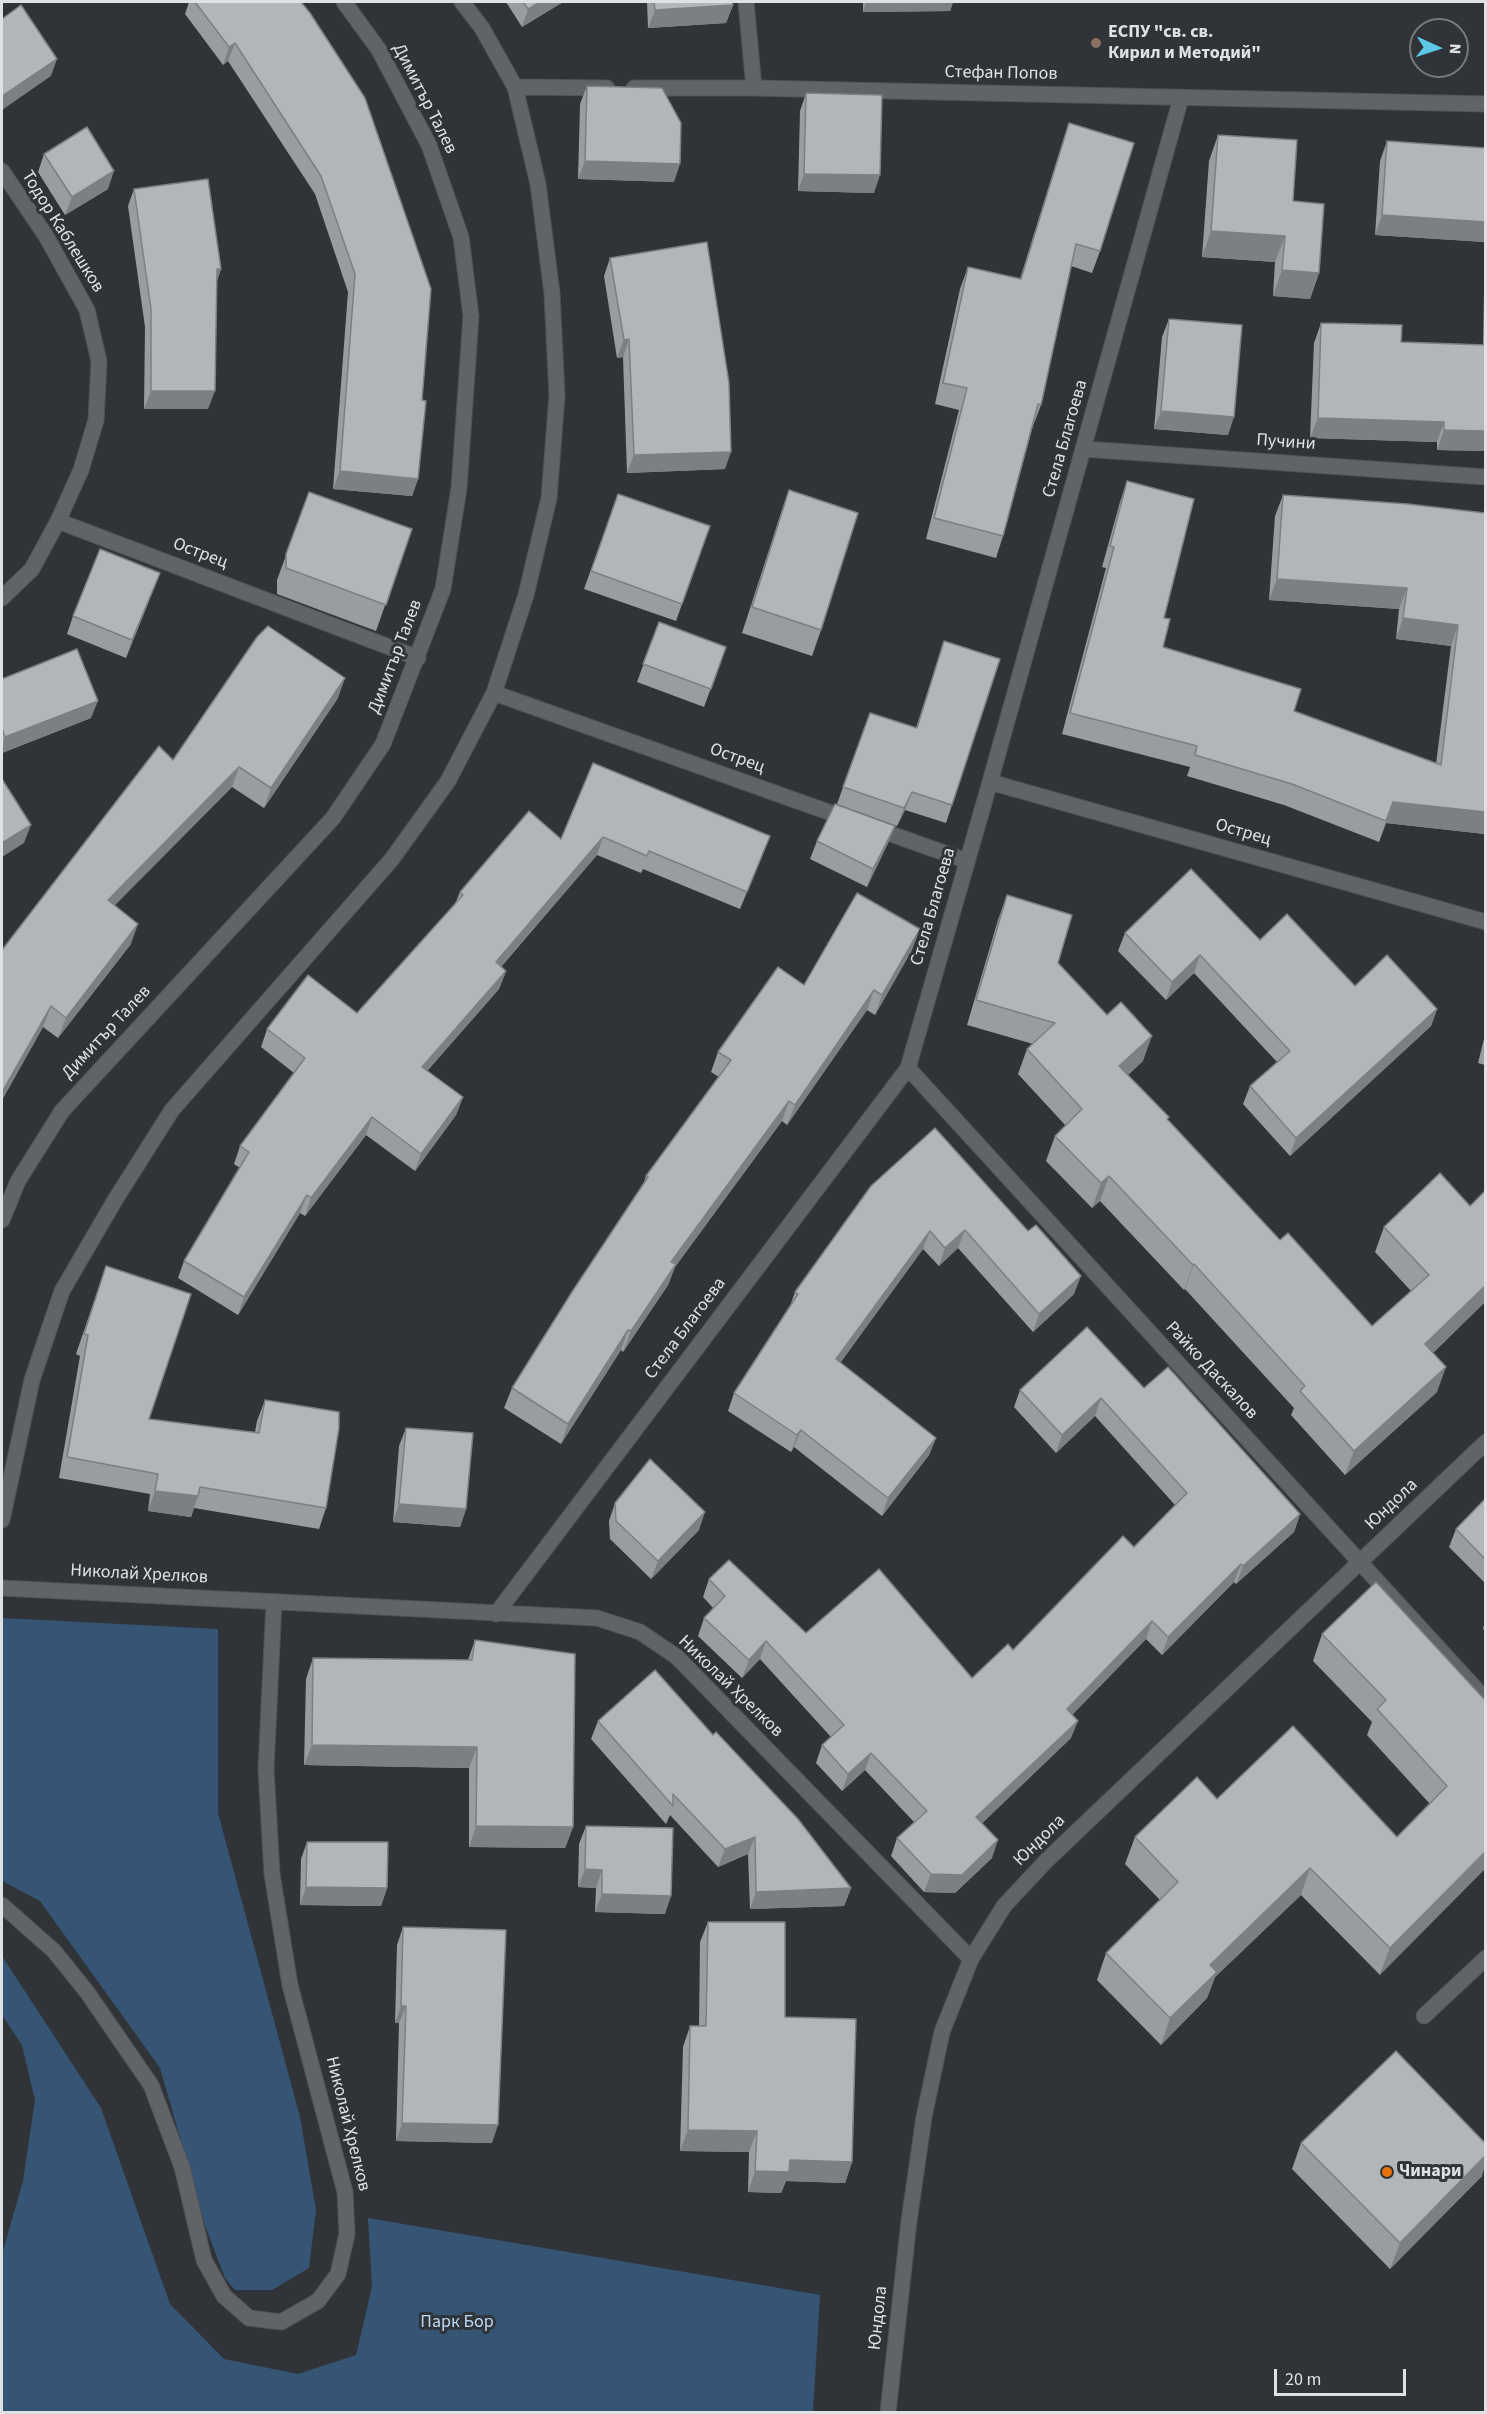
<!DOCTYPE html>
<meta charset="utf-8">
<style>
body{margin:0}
#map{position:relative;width:1487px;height:2414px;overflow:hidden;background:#303438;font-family:"Source Sans 3",sans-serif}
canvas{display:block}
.frame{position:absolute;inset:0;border:3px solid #dfe2e4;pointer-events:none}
.north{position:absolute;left:1409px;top:18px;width:60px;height:60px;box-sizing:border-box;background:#303438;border:2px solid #767a7d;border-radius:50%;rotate:93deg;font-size:16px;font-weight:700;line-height:24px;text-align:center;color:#dfe2e4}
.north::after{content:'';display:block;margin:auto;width:21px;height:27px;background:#5cc7e7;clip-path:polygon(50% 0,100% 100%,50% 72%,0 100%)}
.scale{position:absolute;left:1274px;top:2369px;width:132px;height:27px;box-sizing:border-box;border:3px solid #dfe2e4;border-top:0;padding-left:8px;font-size:18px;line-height:21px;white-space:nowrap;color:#dfe2e4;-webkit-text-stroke:4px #303438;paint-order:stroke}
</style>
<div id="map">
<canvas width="1487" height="2414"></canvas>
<div class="frame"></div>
<div class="north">N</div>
<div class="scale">20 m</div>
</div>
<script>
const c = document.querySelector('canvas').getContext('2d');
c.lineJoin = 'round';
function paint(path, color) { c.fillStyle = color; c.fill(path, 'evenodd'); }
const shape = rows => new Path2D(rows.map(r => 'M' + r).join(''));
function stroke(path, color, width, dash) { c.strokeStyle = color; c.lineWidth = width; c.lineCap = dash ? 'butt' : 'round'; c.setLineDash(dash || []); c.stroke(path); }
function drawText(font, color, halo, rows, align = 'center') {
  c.font = font + ' "Source Sans 3",sans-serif'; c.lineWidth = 6; c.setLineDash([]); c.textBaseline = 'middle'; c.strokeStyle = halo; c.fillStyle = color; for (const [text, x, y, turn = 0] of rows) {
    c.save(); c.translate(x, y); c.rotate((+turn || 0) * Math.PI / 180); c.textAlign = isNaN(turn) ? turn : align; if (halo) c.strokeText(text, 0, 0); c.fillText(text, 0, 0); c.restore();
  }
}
paint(shape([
 [2,1618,218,1629,218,1813,300,2117,316,2210,309,2268,272,2290,235,2290,225,2278,206,2228,160,2068,40,1901,2,1881],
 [2,1956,101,2108,170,2304,224,2359,298,2374,356,2355,372,2287,368,2218,820,2295,813,2412,2,2412,2,2254,23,2181,35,2100,22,2045,2,2015]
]), '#365574');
const minor = shape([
 [746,2,754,88],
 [515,87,607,88],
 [634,88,754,88,1486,104],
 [2,171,46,236,87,310,99,361,96,420,81,470,58,521],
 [1084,449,1486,477],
 [2,598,32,569,58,521,418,658],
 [494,693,848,819],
 [990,782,1486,922],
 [874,828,967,861],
 [908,1068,1486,1700],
 [2,1220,18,1181,62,1111,333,818,383,744,443,589,459,488,471,316,461,237,429,145,379,50,344,2],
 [2,1520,32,1380,62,1291,115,1200,172,1110,392,859,448,781,494,693,526,595,549,498,557,396,552,293,538,184,515,87,482,28,462,2],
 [2,1588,597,1618,640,1632,677,1657,971,1959],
 [496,1614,908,1068,990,782,1181,98],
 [2,1905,54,1951,87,1992,151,2085,182,2167,204,2260,224,2296,249,2318,281,2322,318,2301,338,2274,347,2234,345,2192,290,1985,272,1874,266,1769,274,1602],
 [1424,2016,1486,1958]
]);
const secondary = shape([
 [888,2412,909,2221,924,2117,942,2032,971,1959,1004,1906,1047,1860,1486,1442]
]);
stroke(minor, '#505356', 17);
stroke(secondary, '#505356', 17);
stroke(minor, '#606468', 15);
stroke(secondary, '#606468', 15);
paint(shape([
 [189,2,301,2,422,400,418,479,412,496,333,489,348,292,315,194,228,61,223,65,185,14],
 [506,2,563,2,522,27],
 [647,2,732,2,733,5,726,23,648,28],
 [863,2,953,2,950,11,863,12],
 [587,86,674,182,578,179,580,104],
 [806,93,874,193,798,191,800,111],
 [1069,123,1100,251,1092,273,1071,266,1041,405,1033,426,1003,536,996,558,926,539,959,410,935,404,960,289,968,267,1020,279,1062,144],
 [1218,135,1293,201,1319,273,1310,299,1273,296,1275,262,1202,257,1209,161],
 [1387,141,1485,148,1485,451,1437,450,1437,442,1310,438,1314,343,1321,323,1401,342,1483,345,1485,242,1375,235,1380,161],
 [44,154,108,189,65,215,38,172],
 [134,189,221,269,217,281,208,409,144,409,145,327,128,206],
 [610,258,725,469,627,473,623,357,617,358,604,276],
 [1169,319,1228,435,1154,429,1162,337],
 [1127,481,1164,618,1163,647,1294,711,1436,764,1451,646,1396,639,1399,609,1269,600,1275,516,1283,495,1485,513,1485,834,1386,823,1379,842,1284,805,1187,776,1190,767,1062,734,1106,568,1102,567,1120,502],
 [789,490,821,630,812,656,742,633,780,516],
 [309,492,412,529,376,631,277,594,277,580],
 [618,494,710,526,676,621,584,589],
 [153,591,126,658,67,634,73,616],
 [659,622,726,647,704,707,637,682],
 [944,641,952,805,946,823,905,810,897,826,837,804,870,713,916,728],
 [2,679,91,718,2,753],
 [338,698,264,808,232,787,115,905,131,944,58,1038,43,1027,2,1100,2,950,173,760],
 [593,763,770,836,740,909,643,869,641,873,597,855,501,967,506,971,499,989,427,1071,463,1097,456,1115,415,1171,366,1135,305,1216,300,1213,238,1315,178,1278,184,1261,240,1168,234,1164,240,1146,294,1073,261,1047,267,1029,357,1013,455,904,460,892,561,839],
 [895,826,888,843,867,887,810,859,817,841],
 [1007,895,1058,963,1143,1061,1128,1075,1168,1120,1280,1240,1372,1326,1411,1291,1375,1252,1384,1227,1470,1206,1485,1191,1485,1302,1433,1353,1437,1392,1345,1475,1291,1415,1294,1408,1185,1289,1184,1290,1100,1201,1092,1208,1046,1161,1055,1136,1066,1126,1018,1074,1027,1049,1033,1044,967,1025,998,920],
 [1125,933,1260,940,1355,986,1437,1009,1431,1026,1290,1156,1243,1104,1250,1086,1277,1062,1194,973,1166,1000,1118,951],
 [912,950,875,1015,867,1010,787,1125,782,1121,675,1267,668,1285,623,1352,621,1350,561,1444,504,1408,512,1388,643,1185,646,1176,719,1077,711,1072,718,1052,804,985],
 [1485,1035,1485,1065,1478,1063],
 [935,1128,1074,1294,1033,1332,958,1248,939,1266,923,1249,840,1363,936,1438,929,1455,882,1516,794,1447,791,1452,728,1411,734,1393,789,1309,795,1292],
 [106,1266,149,1419,255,1432,257,1421,265,1400,326,1508,319,1529,194,1508,191,1517,148,1511,150,1494,59,1478,80,1356,76,1354],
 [1144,1388,1300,1514,1294,1532,1236,1584,1234,1582,1162,1655,1146,1639,1072,1715,1071,1738,982,1823,992,1858,955,1893,924,1892,891,1856,897,1838,914,1822,865,1770,842,1791,816,1763,822,1745,831,1737,760,1659,742,1678,698,1636,704,1618,713,1608,703,1597,709,1579,806,1633,972,1678,1013,1650,1134,1547,1175,1505,1095,1416,1056,1453,1014,1407,1020,1390],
 [406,1428,466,1509,460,1527,393,1522,399,1446],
 [1485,1499,1485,1583,1449,1547,1456,1529],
 [615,1503,699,1530,651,1579,610,1539,609,1521],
 [1485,1621,1485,1631,1483,1629],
 [1322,1634,1485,1700,1380,1975,1301,1895,1215,1977,1207,1998,1161,2045,1097,1980,1106,1953,1160,1900,1125,1864,1135,1837,1217,1799,1397,1837,1430,1804,1367,1735,1372,1722,1313,1661],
 [475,1640,573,1827,565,1848,469,1847,469,1768,304,1765,306,1679,313,1658,468,1660],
 [598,1721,851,1888,844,1906,750,1909,748,1854,718,1867,670,1815,666,1824,591,1739],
 [586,1826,665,1914,595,1912,596,1888,578,1887,579,1844],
 [307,1842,387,1888,381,1906,300,1905,301,1859],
 [708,1922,785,2017,852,2162,845,2183,786,2181,781,2193,748,2192,749,2152,680,2151,683,2047,690,2026,699,2026,700,1942],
 [403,1927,492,2143,396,2141,399,2023,395,2023,397,1945],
 [1301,2143,1482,2176,1390,2269,1292,2169]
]), '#989da1');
paint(shape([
 [540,2,563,2,522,27,528,9],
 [866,2,953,2,950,11,863,12],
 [733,5,726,23,648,28,655,10],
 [235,43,228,61,223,65,229,47],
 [57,59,51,76,2,110,2,96],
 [585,161,680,164,674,182,578,179],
 [114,171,108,189,65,215,72,197],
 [804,174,880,175,874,193,798,191],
 [1382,215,1485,222,1485,242,1375,235],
 [1211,231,1285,236,1275,262,1202,257],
 [217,269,221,269,215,286],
 [1282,270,1319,273,1310,299,1273,296],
 [629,339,623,357,617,358,624,340],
 [151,391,215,391,208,409,144,409],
 [1161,411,1234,417,1228,435,1154,429],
 [1318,418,1444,422,1437,442,1310,438],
 [1444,430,1485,431,1485,451,1437,450],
 [731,452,725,469,627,473,634,455],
 [340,471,418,479,412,496,333,489],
 [160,573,153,591,126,658,132,640],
 [1277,579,1407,588,1399,609,1269,600],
 [1403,618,1458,625,1451,646,1396,639],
 [345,678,338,698,264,808,271,788],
 [98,701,91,718,2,753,2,746,5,737],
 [239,767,232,787,100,920,108,900],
 [912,792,905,810,897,826,904,808],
 [1393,802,1485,812,1485,834,1386,823,1379,842],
 [31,825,24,843,2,857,2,843],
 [895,826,888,843,867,887,873,869],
 [603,837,597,855,489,980,496,962],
 [138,924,131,944,58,1038,66,1018],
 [920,929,912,950,875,1015,882,995],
 [1200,955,1194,973,1166,1000,1172,982],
 [506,971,499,989,415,1085,422,1067],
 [874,990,867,1010,787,1125,795,1105],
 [51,1006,43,1027,2,1100,2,1092],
 [1437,1009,1431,1026,1290,1156,1296,1138],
 [1152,1036,1143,1061,1110,1091,1119,1066],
 [463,1097,456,1115,415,1171,421,1154],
 [789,1101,782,1121,675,1267,668,1285,623,1352,631,1331,671,1262],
 [372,1117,366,1135,305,1216,311,1198],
 [1109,1176,1100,1201,1092,1208,1101,1183],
 [307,1195,300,1213,238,1315,244,1297],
 [965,1230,958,1248,939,1266,945,1248],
 [930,1231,923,1249,830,1377,836,1359],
 [1194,1264,1185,1289,1184,1290,1193,1265],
 [1081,1276,1074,1294,1033,1332,1039,1314],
 [1485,1286,1485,1302,1416,1369,1425,1344],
 [628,1330,621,1350,561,1444,568,1424],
 [1446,1367,1437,1392,1345,1475,1354,1451],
 [1101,1398,1095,1416,1056,1453,1062,1435],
 [801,1430,794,1447,791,1452,797,1435],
 [936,1438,929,1455,882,1516,888,1498],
 [155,1491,198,1496,191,1517,148,1511],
 [399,1504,466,1509,460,1527,393,1522],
 [705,1512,699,1530,651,1579,658,1561],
 [1300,1514,1294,1532,1236,1584,1243,1566],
 [1241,1564,1234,1582,1162,1655,1168,1637],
 [1152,1621,1146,1639,1060,1727,1067,1709],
 [766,1641,760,1659,742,1678,749,1660],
 [1078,1721,1071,1738,970,1835,976,1817],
 [312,1745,477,1747,469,1768,304,1765],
 [871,1753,865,1770,842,1791,848,1774],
 [476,1826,573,1827,565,1848,469,1847],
 [755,1837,748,1854,718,1867,725,1849],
 [998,1840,992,1858,955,1893,924,1892,931,1874],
 [1485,1852,1485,1869,1380,1975,1390,1948],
 [1310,1868,1301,1895,1215,1977,1207,1998,1161,2045,1170,2018,1210,1965],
 [585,1869,602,1870,596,1888,578,1887],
 [306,1887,387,1888,381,1906,300,1905],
 [851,1888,844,1906,750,1909,756,1892],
 [602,1894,671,1896,665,1914,595,1912],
 [401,2006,406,2006,399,2023,395,2023],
 [402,2123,498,2125,492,2143,396,2141],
 [688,2130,757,2131,749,2152,680,2151],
 [1485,2156,1485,2166,1482,2176,1390,2269,1400,2243],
 [790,2160,852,2162,845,2183,786,2181,781,2193,748,2192,755,2171]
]), '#7c7f83');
const building = shape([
 [195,2,301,2,310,13,365,98,431,289,422,400,426,401,418,479,340,471,355,274,321,176,235,43,229,47,195,2],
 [523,2,540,2,528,9,523,2],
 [654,2,732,2,733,5,655,10,654,2],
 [21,5,57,59,2,96,2,19,21,5],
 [587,86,662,88,681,123,680,164,585,161,587,86],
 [806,93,882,95,880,175,804,174,806,93],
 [1069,123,1134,143,1100,251,1076,244,1041,405,1038,404,1003,536,934,518,967,388,943,383,968,267,1021,279,1069,123],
 [87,127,114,171,72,197,44,154,87,127],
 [1218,135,1297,140,1293,201,1324,204,1319,273,1282,270,1285,236,1211,231,1218,135],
 [1387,141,1485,148,1485,222,1382,215,1387,141],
 [208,179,221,269,217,269,215,391,151,391,151,309,134,189,208,179],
 [707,242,729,383,731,452,634,455,629,339,624,340,610,258,707,242],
 [1169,319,1242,325,1234,417,1161,411,1169,319],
 [1321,323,1402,325,1401,342,1485,345,1485,431,1444,430,1444,422,1318,418,1321,323],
 [1127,481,1194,499,1164,618,1170,619,1163,647,1301,689,1294,711,1441,765,1458,625,1403,618,1407,588,1277,579,1283,495,1408,504,1485,513,1485,812,1393,802,1386,821,1292,784,1195,755,1197,746,1070,713,1114,547,1110,546,1127,481],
 [789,490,858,513,821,630,752,607,789,490],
 [309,492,412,529,386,605,286,568,286,554,309,492],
 [618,494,710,526,682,604,591,571,618,494],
 [100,549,160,573,132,640,73,616,100,549],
 [659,622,726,647,711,689,643,664,659,622],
 [268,626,345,678,271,788,239,767,108,900,138,924,66,1018,51,1006,2,1092,2,950,159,746,173,760,257,637,268,626],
 [944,641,1000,659,952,805,912,792,904,808,843,787,870,713,917,728,944,641],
 [77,649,98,701,5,737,2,728,2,679,77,649],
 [593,763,770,836,747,892,649,851,647,856,603,837,496,962,506,971,422,1067,463,1097,421,1154,372,1117,311,1198,307,1195,244,1297,184,1261,249,1152,240,1146,305,1058,267,1029,308,975,357,1013,463,895,460,892,529,811,561,839,593,763],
 [2,779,31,825,2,843,2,779],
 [835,804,895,826,873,869,817,841,835,804],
 [1191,869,1260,940,1287,914,1355,986,1387,955,1437,1009,1296,1138,1250,1086,1290,1051,1200,955,1172,982,1125,933,1191,869],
 [857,893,920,929,882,995,874,990,795,1105,789,1101,671,1262,676,1264,631,1331,628,1330,568,1424,512,1388,572,1292,648,1177,646,1176,731,1060,718,1052,778,967,804,985,857,893],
 [1007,895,1072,915,1058,963,1107,1015,1121,1002,1152,1036,1119,1066,1169,1117,1167,1119,1280,1240,1288,1233,1372,1326,1429,1275,1384,1227,1440,1173,1470,1206,1485,1191,1485,1286,1425,1344,1446,1367,1354,1451,1300,1391,1305,1386,1194,1264,1193,1265,1109,1176,1101,1183,1055,1136,1082,1109,1027,1049,1055,1023,976,1000,1007,895],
 [935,1128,1028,1231,1036,1225,1081,1276,1039,1314,965,1230,945,1248,930,1231,836,1359,936,1438,888,1498,801,1430,797,1435,734,1393,798,1294,795,1292,871,1186,935,1128],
 [106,1266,191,1294,149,1419,259,1433,265,1400,339,1412,339,1428,326,1508,200,1487,198,1496,155,1491,158,1474,67,1457,88,1335,84,1334,106,1266],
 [1087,1327,1144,1388,1168,1367,1300,1514,1243,1566,1241,1564,1168,1637,1152,1621,1067,1709,1078,1721,976,1817,998,1840,962,1875,931,1874,897,1838,927,1811,871,1753,848,1774,822,1745,844,1725,766,1641,749,1660,704,1618,725,1596,709,1579,729,1560,806,1633,879,1569,972,1678,1008,1644,1013,1650,1123,1536,1134,1547,1187,1493,1101,1398,1062,1435,1020,1390,1087,1327],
 [406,1428,473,1433,466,1509,399,1504,406,1428],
 [650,1459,705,1512,658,1561,616,1521,615,1503,650,1459],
 [1485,1499,1485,1559,1456,1529,1485,1499],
 [1376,1582,1485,1700,1485,1852,1390,1948,1310,1868,1210,1965,1217,1972,1170,2018,1106,1953,1178,1882,1135,1837,1197,1777,1217,1799,1293,1726,1397,1837,1447,1786,1377,1709,1386,1700,1322,1634,1376,1582],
 [475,1640,575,1654,573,1827,476,1826,477,1747,312,1745,313,1658,472,1660,475,1640],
 [655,1670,713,1735,716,1732,798,1819,851,1888,756,1892,755,1837,725,1849,673,1794,673,1806,598,1721,655,1670],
 [586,1826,673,1828,671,1896,602,1894,602,1870,585,1869,586,1826],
 [307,1842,388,1842,387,1888,306,1887,307,1842],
 [708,1922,785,1922,785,2017,856,2019,852,2162,790,2160,789,2172,755,2171,757,2131,688,2130,690,2026,706,2026,708,1922],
 [403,1927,506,1930,498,2125,402,2123,406,2006,401,2006,403,1927],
 [1396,2051,1485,2143,1485,2156,1400,2243,1301,2143,1396,2051]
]);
paint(building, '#b1b6bb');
stroke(building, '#7c7f83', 1.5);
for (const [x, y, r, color] of [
 [1096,43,6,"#8d6e63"],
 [1387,2172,6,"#e8710a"]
]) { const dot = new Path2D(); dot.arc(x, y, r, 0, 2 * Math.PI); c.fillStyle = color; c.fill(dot); stroke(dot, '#303438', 2); }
drawText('bold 18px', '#dfe2e4', '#303438', [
 ["ЕСПУ \"св. св.",1108,33],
 ["Кирил и Методий\"",1108,54],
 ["Чинари",1399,2172]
], 'left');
drawText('18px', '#dfe2e4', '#303438', [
 ["Стефан Попов",1001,74,1],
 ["Димитър Талев",424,99,63],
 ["Тодор Каблешков",62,232,58],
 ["Стела Благоева",1066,439,-74],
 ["Пучини",1286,443,4],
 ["Острец",200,554,21],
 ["Димитър Талев",396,657,-69],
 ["Острец",737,759,20],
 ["Острец",1243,833,16],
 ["Стела Благоева",934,907,-74],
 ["Димитър Талев",107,1033,-47],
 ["Стела Благоева",686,1329,-53],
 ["Райко Даскалов",1211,1371,47],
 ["Юндола",1392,1505,-44],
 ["Николай Хрелков",139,1575,3],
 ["Николай Хрелков",730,1687,44],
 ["Юндола",1040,1841,-45],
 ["Николай Хрелков",347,2124,76],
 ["Юндола",879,2318,-84]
]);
drawText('18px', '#bbd8f4', '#303438', [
 ["Парк Бор",457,2323]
]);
</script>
